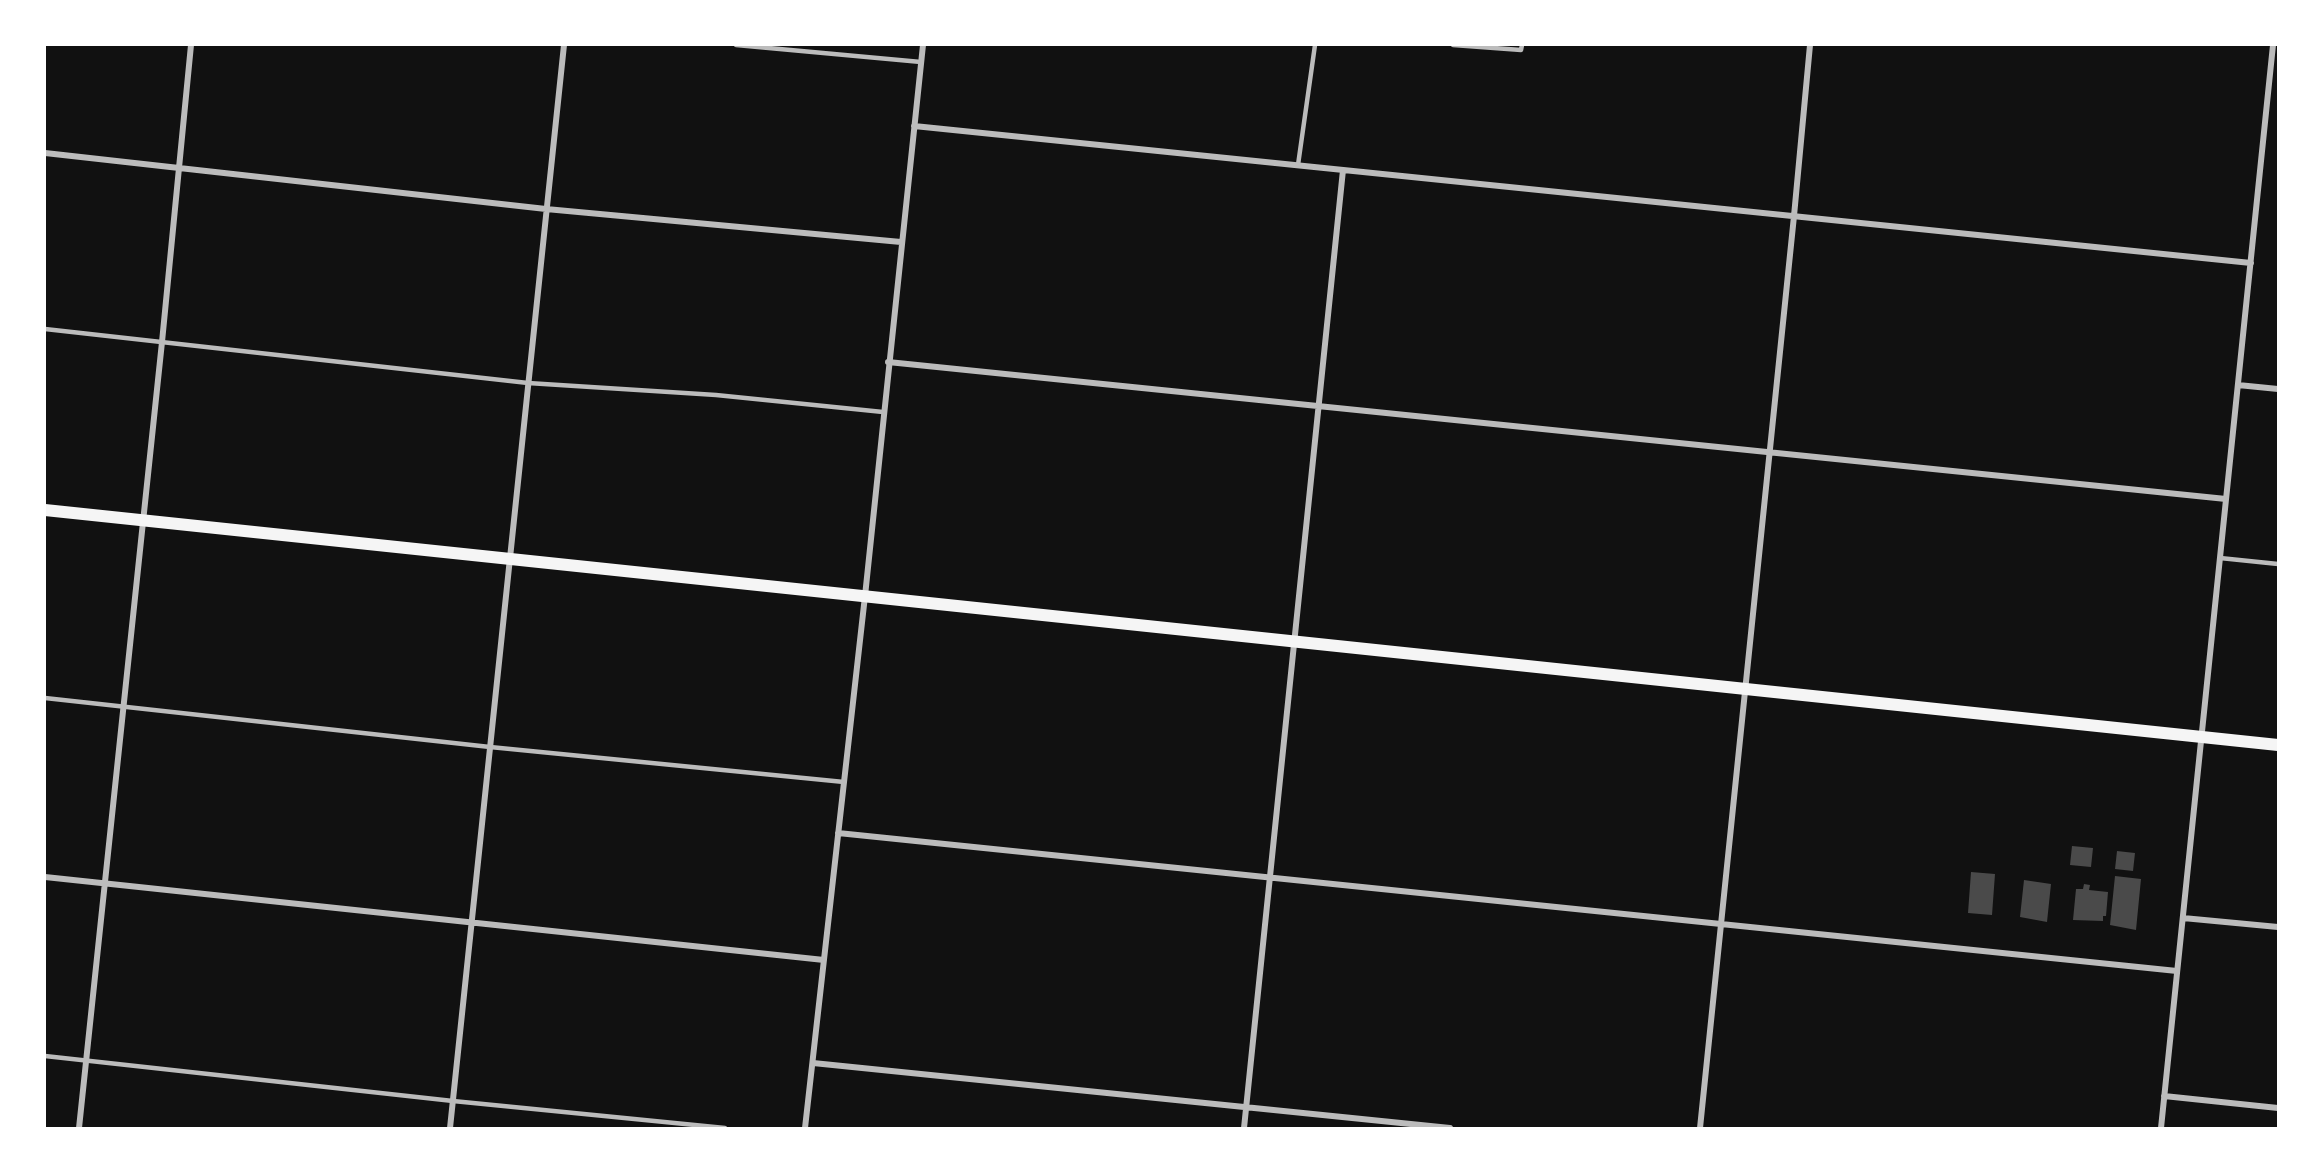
<!DOCTYPE html>
<style>
body{margin:0}
#map{position:relative;width:2323px;height:1173px;overflow:hidden;background:#111;font-family:"Roboto Condensed",sans-serif}
canvas{display:block}
.frame{position:absolute;inset:0;border:46px solid #fff;pointer-events:none}
</style>
<div id="map">
<canvas width="2323" height="1173"></canvas>
<div class="frame"></div>
</div>
<script>
const c = document.querySelector('canvas').getContext('2d');
c.lineJoin = 'round';
function paint(path, color) { c.fillStyle = color; c.fill(path, 'evenodd'); }
const shape = rows => new Path2D(rows.map(r => 'M' + r).join(''));
function stroke(path, color, width, dash) { c.strokeStyle = color; c.lineWidth = width; c.lineCap = dash ? 'butt' : 'round'; c.setLineDash(dash || []); c.stroke(path); }
paint(shape([
 [2072,846,2093,848,2091,867,2070,865],
 [2117,851,2135,853,2133,871,2115,869],
 [1971,872,1995,874,1992,915,1968,913],
 [2115,876,2141,879,2136,930,2110,925],
 [2024,880,2051,884,2047,922,2020,917],
 [2084,884,2090,885,2089,890,2108,892,2106,916,2103,916,2103,921,2073,920,2076,889,2083,889]
]), '#4a4a4a');
stroke(shape([
 [736,45,921,62],
 [1453,45,1521,50,1522,45],
 [1298,165,1315,45],
 [45,329,528,383,716,395,883,412],
 [2220,558,2278,564],
 [45,698,490,747,844,782],
 [45,1056,453,1101,725,1128]
]), '#bcbcbc', 4.5);
stroke(shape([
 [914,126,2251,263],
 [45,153,546,209,901,242],
 [888,362,2226,499],
 [2238,385,2278,389],
 [838,833,2177,971],
 [45,877,824,960],
 [2183,918,2278,927],
 [813,1063,1450,1128],
 [2164,1096,2278,1108],
 [79,1128,162,342,191,45],
 [450,1128,564,45],
 [805,1128,865,596,923,45],
 [1244,1128,1343,170],
 [1700,1128,1794,216,1810,45],
 [2161,1128,2273,45]
]), '#bcbcbc', 6);
stroke(shape([
 [45,510,2278,745]
]), '#f5f5f5', 12);
</script>
